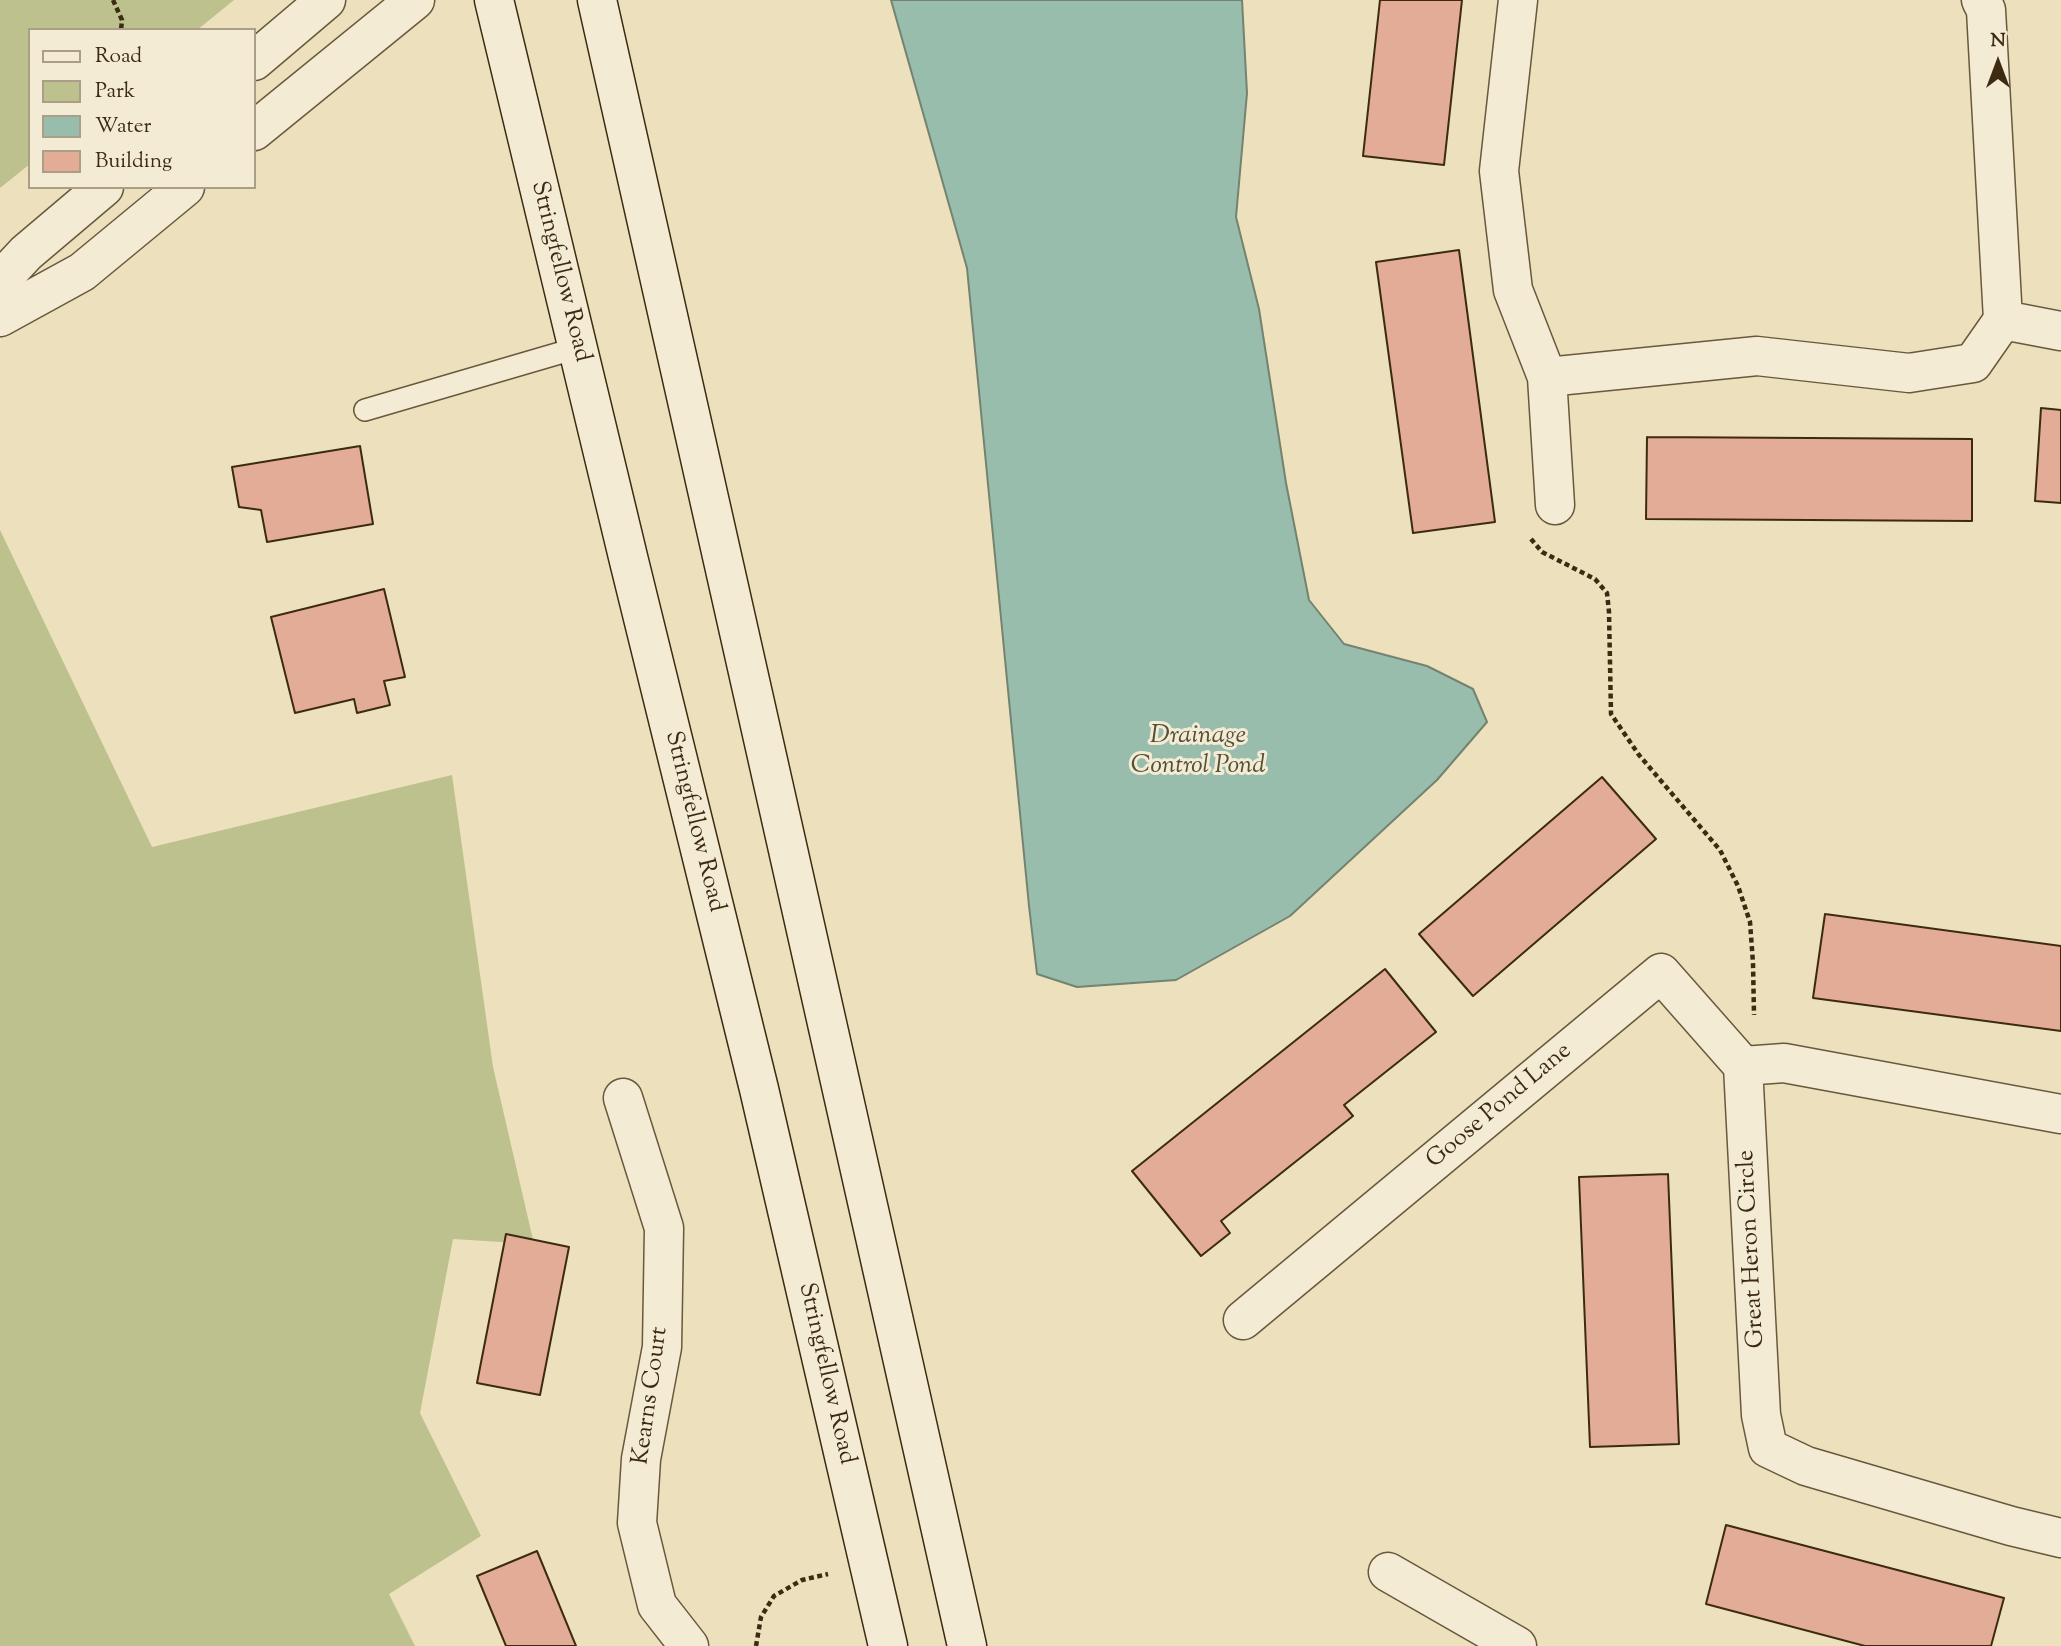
<!DOCTYPE html>
<style>
body{margin:0}
#map{position:relative;width:2061px;height:1646px;overflow:hidden;background:#ece0bd;font-family:"Sorts Mill Goudy",serif}
canvas{display:block}
.legend{position:absolute;left:28px;top:28px;width:228px;height:161px;box-sizing:border-box;background:#f3ebd4;border:2px solid #aa9e86;margin:0;padding:9px 12px;list-style:none;font-size:21px;color:#3d2b11}
.legend li{display:flex;align-items:center;gap:14px;height:35px}
.legend b{width:35px;border:2px solid #aa9e86}
.north{position:absolute;left:1963px;top:28px;width:70px;height:70px;-webkit-text-stroke:5px #f3ebd4;paint-order:stroke;rotate:0deg;font-size:19px;font-weight:700;line-height:28px;text-align:center;color:#3d2b11}
.north::after{content:'';display:block;margin:auto;width:24px;height:32px;background:#3d2b11;clip-path:polygon(50% 0,100% 100%,50% 72%,0 100%)}
</style>
<div id="map">
<canvas width="2061" height="1646"></canvas>
<ul class="legend">
<li><b style="height:9px;background:#f3ebd4"></b>Road</li>
<li><b style="height:19px;background:#bdc18d"></b>Park</li>
<li><b style="height:19px;background:#99bdad"></b>Water</li>
<li><b style="height:19px;background:#e3ac97"></b>Building</li>
</ul>
<div class="north">N</div>
</div>
<script>
const c = document.querySelector('canvas').getContext('2d');
c.lineJoin = 'round';
function paint(path, color) { c.fillStyle = color; c.fill(path, 'evenodd'); }
const shape = rows => new Path2D(rows.map(r => 'M' + r).join(''));
function stroke(path, color, width, dash) { c.strokeStyle = color; c.lineWidth = width; c.lineCap = dash ? 'butt' : 'round'; c.setLineDash(dash || []); c.stroke(path); }
function drawText(font, color, halo, rows, align = 'center') {
  c.font = font + ' "Sorts Mill Goudy",serif'; c.lineWidth = 6; c.setLineDash([]); c.textBaseline = 'middle'; c.strokeStyle = halo; c.fillStyle = color; for (const [text, x, y, turn = 0] of rows) {
    c.save(); c.translate(x, y); c.rotate((+turn || 0) * Math.PI / 180); c.textAlign = isNaN(turn) ? turn : align; if (halo) c.strokeText(text, 0, 0); c.fillText(text, 0, 0); c.restore();
  }
}
paint(shape([
 [0,0,234,0,197,30,30,30,30,164,0,188],
 [0,530,152,847,452,775,493,1067,534,1244,453,1239,420,1413,481,1536,389,1594,415,1646,0,1646]
]), '#bdc18d');
const water = shape([
 [891,0,1242,0,1247,93,1236,217,1259,309,1286,483,1309,600,1344,644,1427,666,1473,689,1487,722,1437,780,1290,916,1176,980,1077,987,1037,974,1029,906,967,268,891,0]
]);
paint(water, '#99bdad');
stroke(water, '#74836f', 2);
const building = shape([
 [1380,0,1462,0,1444,165,1363,156,1380,0],
 [1459,250,1495,522,1413,533,1376,262,1459,250],
 [2041,408,2061,410,2061,503,2035,501,2041,408],
 [1647,437,1972,439,1972,521,1646,519,1647,437],
 [360,446,373,524,267,542,261,510,239,507,232,467,360,446],
 [384,589,405,677,384,681,390,705,357,713,354,699,295,713,271,617,384,589],
 [1602,777,1656,839,1473,996,1419,934,1602,777],
 [1825,914,2061,946,2061,1031,1813,998,1825,914],
 [1385,969,1436,1032,1344,1105,1353,1116,1221,1221,1230,1233,1201,1256,1132,1171,1385,969],
 [1668,1174,1679,1444,1590,1447,1579,1177,1668,1174],
 [506,1234,569,1247,540,1395,477,1383,506,1234],
 [1726,1525,2004,1598,1991,1646,1865,1646,1706,1604,1726,1525],
 [537,1551,576,1646,506,1646,477,1576,537,1551]
]);
paint(building, '#e3ac97');
stroke(building, '#3d2b11', 2);
const service = shape([
 [365,410,577,348]
]);
const minor = shape([
 [1518,0,1499,171,1513,290,1547,377,1757,356,1909,373,1973,363,2003,320,1986,10,1981,0],
 [2003,320,2061,331],
 [1547,377,1555,505],
 [623,1098,664,1228,662,1347,641,1459,637,1523,657,1605,689,1646],
 [2061,1114,1784,1063,1743,1066,1761,1415,1768,1448,1806,1466,2011,1526,2061,1538],
 [1243,1320,1661,973,1743,1066],
 [1388,1572,1517,1646]
]);
const tertiary = shape([
 [254,61,326,0],
 [254,131,415,0],
 [0,281,26,253,104,187],
 [0,317,82,272,185,187]
]);
const secondary = shape([
 [494,0,629,561,759,1089,888,1646],
 [597,0,967,1646]
]);
stroke(service, '#69583c', 24);
stroke(minor, '#69583c', 41);
stroke(tertiary, '#69583c', 41);
stroke(secondary, '#3d2b11', 41);
stroke(shape([
 [113,0,122,20,121,30],
 [1531,539,1542,552,1595,579,1607,593,1609,612,1611,714,1639,755,1720,850,1738,886,1750,922,1753,963,1754,1015],
 [756,1646,761,1617,774,1596,802,1580,828,1574]
]), '#3d2b11', 4.5, [5, 3.5]);
stroke(service, '#f3ebd4', 21);
stroke(minor, '#f3ebd4', 38);
stroke(tertiary, '#f3ebd4', 38);
stroke(secondary, '#f3ebd4', 38);
drawText('24px', '#3d2b11', '#f3ebd4', [
 ["Stringfellow Road",559,272,76],
 ["Stringfellow Road",693,822,76],
 ["Goose Pond Lane",1500,1107,-40],
 ["Great Heron Circle",1753,1249,-93],
 ["Stringfellow Road",825,1374,77],
 ["Kearns Court",652,1396,-82]
]);
drawText('italic 26px', '#545038', '#f3ebd4', [
 ["Drainage",1198,738],
 ["Control Pond",1198,768]
]);
</script>
